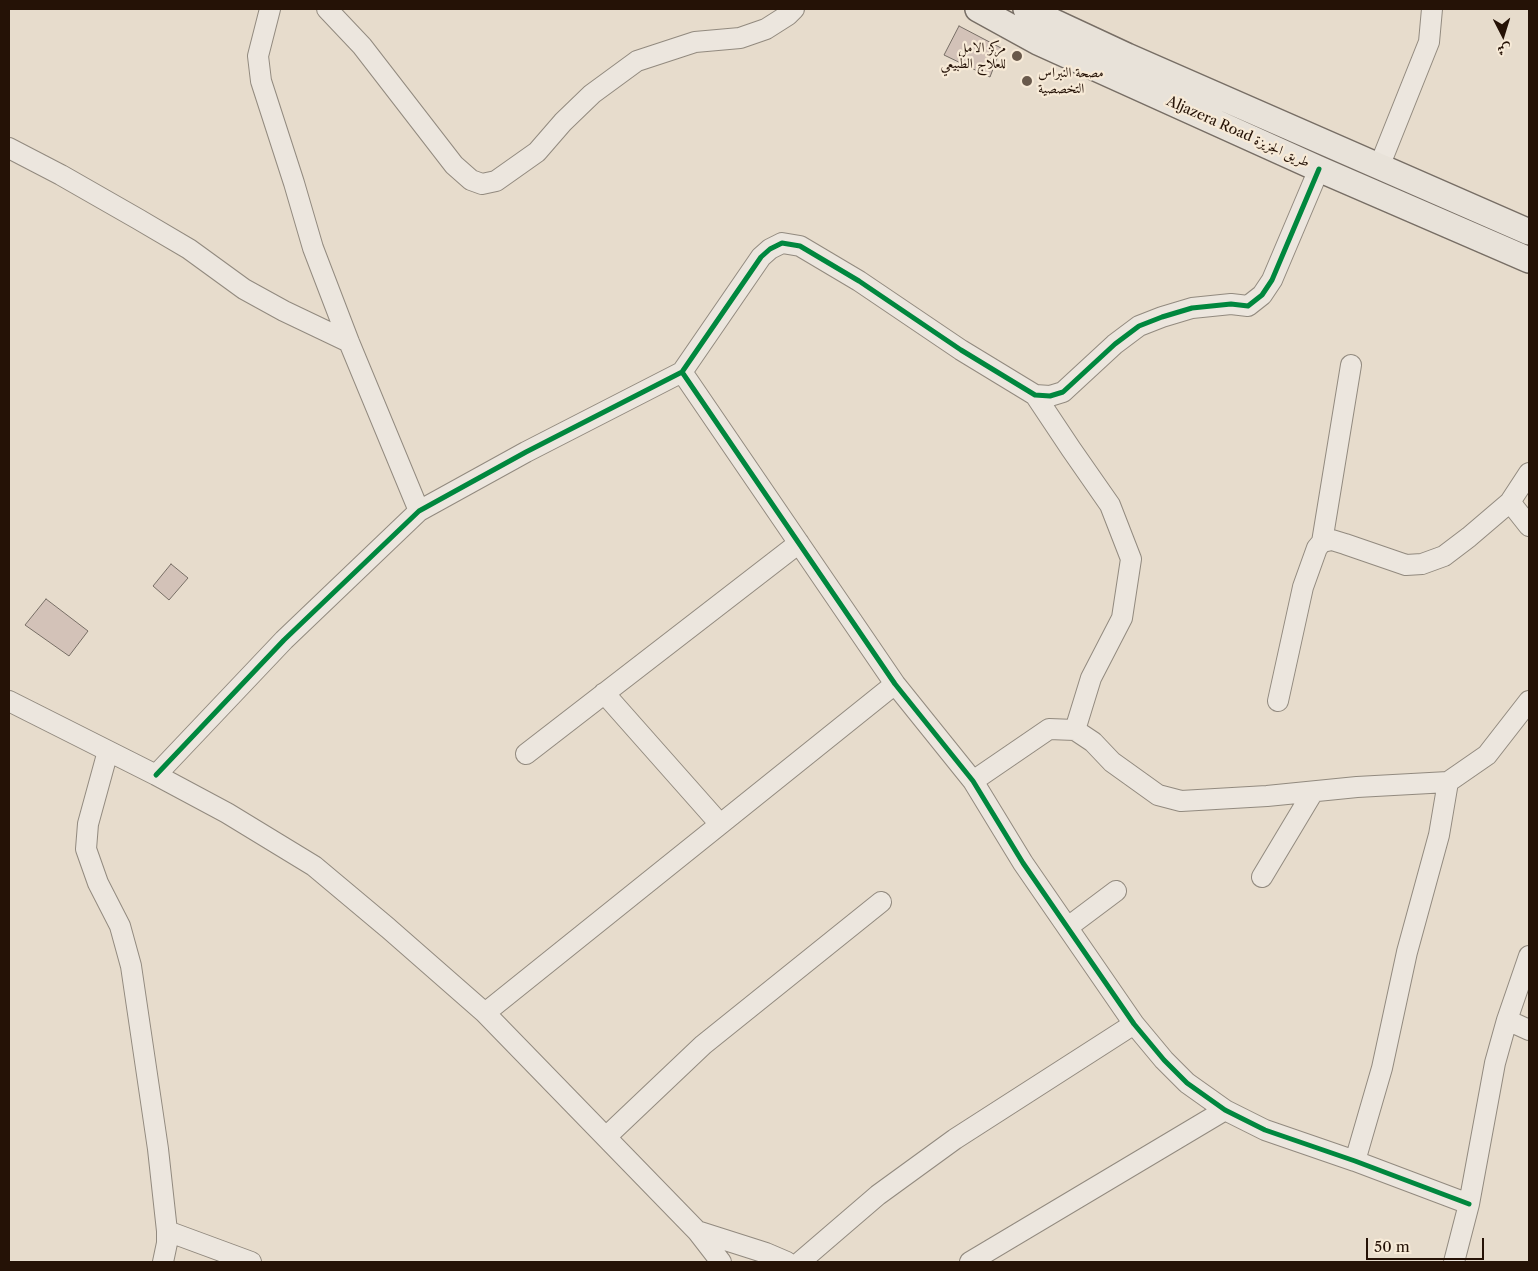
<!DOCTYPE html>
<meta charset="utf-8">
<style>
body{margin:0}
#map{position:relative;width:1538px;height:1271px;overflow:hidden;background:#e7dccc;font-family:"Libre Caslon Text",Amiri,serif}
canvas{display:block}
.frame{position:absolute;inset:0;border:10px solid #251206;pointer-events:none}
.north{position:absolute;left:1478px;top:10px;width:50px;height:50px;-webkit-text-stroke:4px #f7ead7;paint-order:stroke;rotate:175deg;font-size:14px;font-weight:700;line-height:20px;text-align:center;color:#251206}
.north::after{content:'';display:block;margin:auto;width:18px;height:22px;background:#251206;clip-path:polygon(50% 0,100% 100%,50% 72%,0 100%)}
.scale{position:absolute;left:1366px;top:1238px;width:118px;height:22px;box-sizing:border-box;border:2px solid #251206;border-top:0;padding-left:6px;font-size:15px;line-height:18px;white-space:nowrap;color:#251206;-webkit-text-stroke:4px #f7ead7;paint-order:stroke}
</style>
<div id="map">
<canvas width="1538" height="1271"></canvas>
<div class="frame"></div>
<div class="north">ش</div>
<div class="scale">50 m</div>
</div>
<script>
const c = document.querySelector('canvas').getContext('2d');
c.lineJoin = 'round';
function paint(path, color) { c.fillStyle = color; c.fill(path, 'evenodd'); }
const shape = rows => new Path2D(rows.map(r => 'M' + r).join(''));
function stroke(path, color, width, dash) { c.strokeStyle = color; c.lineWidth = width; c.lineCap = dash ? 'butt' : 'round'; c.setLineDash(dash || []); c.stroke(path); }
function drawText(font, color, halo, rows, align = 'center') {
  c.font = font + ' "Libre Caslon Text",Amiri,serif'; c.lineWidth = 4.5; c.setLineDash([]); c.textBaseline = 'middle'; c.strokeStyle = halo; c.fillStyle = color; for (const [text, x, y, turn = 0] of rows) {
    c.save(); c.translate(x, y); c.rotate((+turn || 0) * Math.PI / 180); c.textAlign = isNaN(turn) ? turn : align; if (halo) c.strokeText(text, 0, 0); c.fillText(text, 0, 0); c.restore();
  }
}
const building = shape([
 [959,26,1001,48,990,77,944,55,959,26],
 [171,564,188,578,169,600,153,586,171,564],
 [46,599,88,631,69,656,25,625,46,599]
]);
paint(building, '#d3c2b8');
stroke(building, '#776e65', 1);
const minor = shape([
 [270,9,258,56,261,81,294,183,313,248,349,342,419,511],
 [327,9,362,46,454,165,471,180,482,184,496,181,537,152,563,122,592,94,637,61,695,42,740,38,766,29,788,15,794,9],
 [9,148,61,175,138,219,189,249,244,289,284,311,349,342],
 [1379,167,1429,42,1432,9],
 [682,372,895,684,973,781,1023,863,1134,1024,1164,1060,1187,1083,1225,1110,1265,1130,1355,1161,1469,1204],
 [1035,395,1071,449,1110,505,1131,559,1122,618,1091,678,1075,730],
 [1529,473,1510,502,1529,526],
 [1322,542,1332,540,1345,544,1406,565,1422,564,1444,556,1469,537,1510,502],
 [604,693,720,824],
 [9,701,156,775,227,813,314,866,388,928,485,1013,697,1231,721,1262],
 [1278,701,1303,587,1317,548,1322,542,1351,365],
 [108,751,88,824,86,849,98,883,120,926,131,966,158,1149,167,1231,167,1243,163,1262],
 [526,754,799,543],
 [156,775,284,640,419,511,526,452,682,372,761,257,770,249,782,243,800,246,859,281,961,350,1035,395,1050,396,1063,392,1115,344,1139,326,1162,317,1192,308,1231,304,1248,306,1262,295,1272,280,1319,169],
 [973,781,1049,729,1075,730,1093,742,1112,762,1158,795,1181,801,1267,796,1357,787,1448,782,1487,755,1529,701],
 [1262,877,1313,792],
 [1068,927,1116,891],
 [485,1013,895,684],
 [1507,1020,1529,1030],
 [606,1137,703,1045,881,902],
 [1355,1161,1382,1068,1407,952,1439,835,1448,782],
 [167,1231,251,1262],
 [697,1231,766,1253,787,1262],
 [800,1262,878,1195,955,1139,1134,1024],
 [970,1262,1225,1110],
 [1454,1262,1469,1204,1495,1063,1507,1020,1529,956]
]);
const major = shape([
 [978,9,1038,42,1319,169,1529,260],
 [1026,9,1127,56,1529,232]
]);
stroke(minor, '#928a7f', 22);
stroke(major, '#776e65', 28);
stroke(minor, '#ece6de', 20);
stroke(major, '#e8e2d9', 25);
stroke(shape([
 [682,372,895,684,973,781,1023,863,1134,1024,1164,1060,1187,1083,1225,1110,1265,1130,1355,1161,1469,1204],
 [156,775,284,640,419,511,526,452,682,372,761,257,770,249,782,243,800,246,859,281,961,350,1035,395,1050,396,1063,392,1115,344,1139,326,1162,317,1192,308,1231,304,1248,306,1262,295,1272,280,1319,169]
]), '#00873e', 5);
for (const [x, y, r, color] of [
 [1017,56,6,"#69594b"],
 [1027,81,6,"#69594b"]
]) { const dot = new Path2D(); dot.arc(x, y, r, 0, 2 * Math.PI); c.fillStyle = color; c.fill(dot); stroke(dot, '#f7ead7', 2); }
drawText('14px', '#251206', '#f7ead7', [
 ["مركز الامل",1006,48],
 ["للعلاج الطبيعي",1006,64],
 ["مصحة النبراس",1038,73,"left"],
 ["التخصصية",1038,89,"left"]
], 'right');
drawText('14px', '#251206', '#f7ead7', [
 ["Aljazera Road طريق الجزيزة",1238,132,24]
]);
</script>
